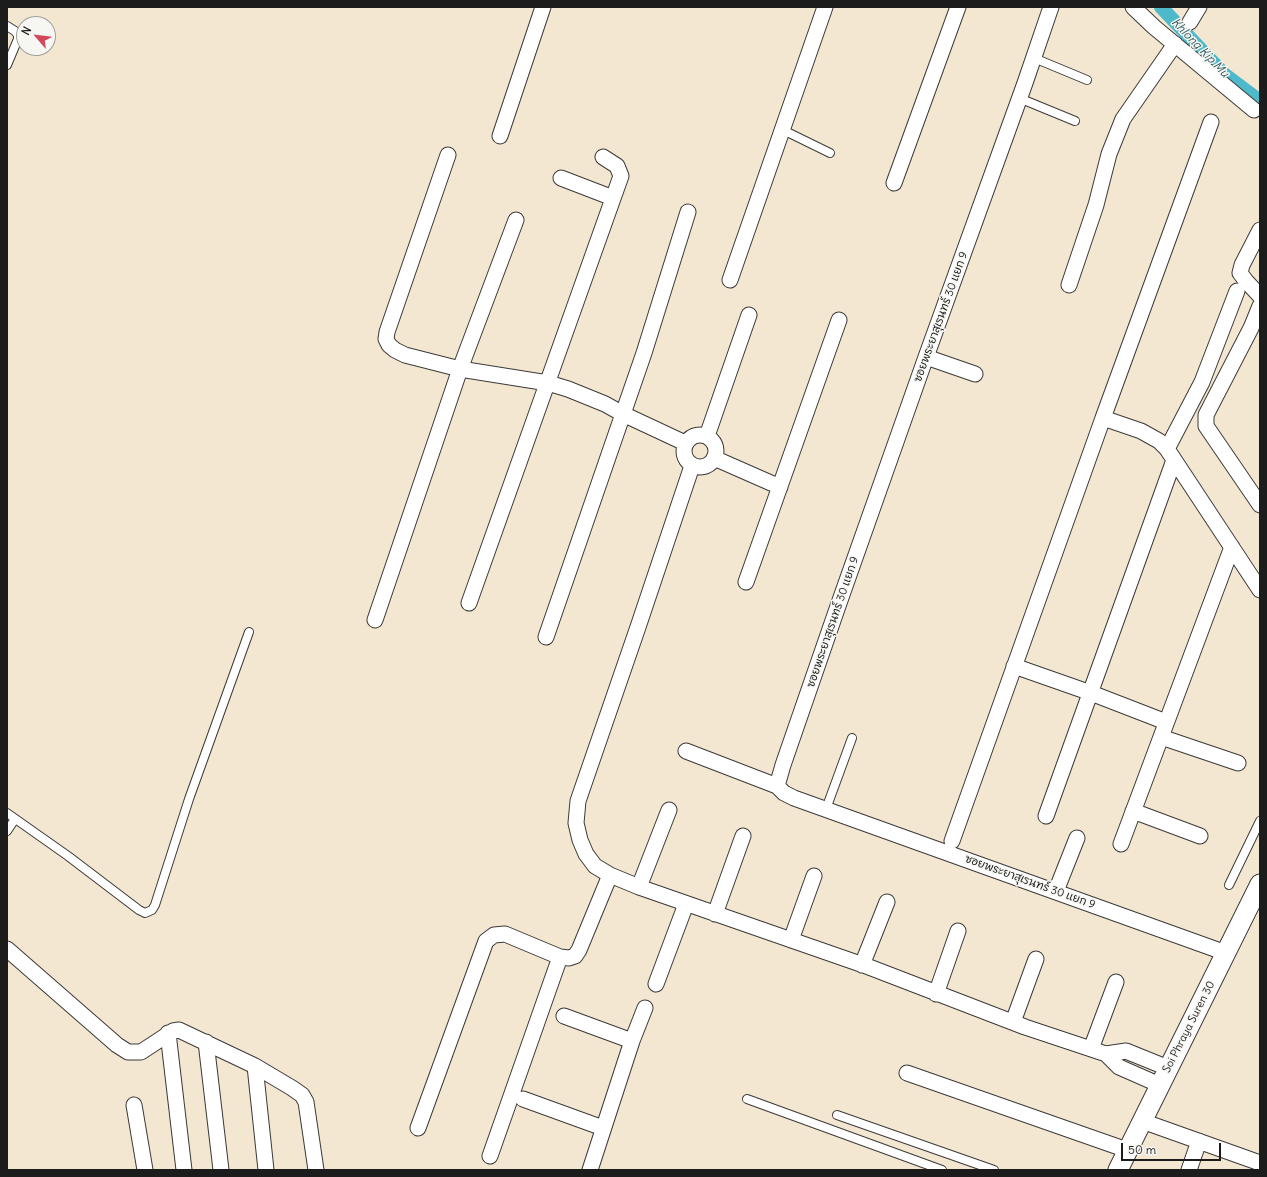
<!DOCTYPE html>
<meta charset="utf-8">
<style>
body{margin:0}
#map{position:relative;width:1267px;height:1177px;overflow:hidden;background:#f3e7d2;font-family:Delius,sans-serif}
canvas{display:block}
.frame{position:absolute;inset:0;border:8px solid #1c1c1c;pointer-events:none}
.north{position:absolute;left:16px;top:16px;width:40px;height:40px;box-sizing:border-box;background:#f6f6f2;border:1px solid #9f9f9c;border-radius:50%;rotate:298deg;font-size:11px;font-weight:700;line-height:16px;text-align:center;color:#1c1c1c}
.north::after{content:'';display:block;margin:auto;width:14px;height:18px;background:#d1495b;clip-path:polygon(50% 0,100% 100%,50% 72%,0 100%)}
.scale{position:absolute;left:1121px;top:1143px;width:100px;height:18px;box-sizing:border-box;border:2px solid #1c1c1c;border-top:0;padding-left:5px;font-size:12px;line-height:14px;white-space:nowrap;color:#1c1c1c;-webkit-text-stroke:3px #f6f6f2;paint-order:stroke}
</style>
<div id="map">
<canvas width="1267" height="1177"></canvas>
<div class="frame"></div>
<div class="north">N</div>
<div class="scale">50 m</div>
</div>
<script>
const c = document.querySelector('canvas').getContext('2d');
c.lineJoin = 'round';
const shape = rows => new Path2D(rows.map(r => 'M' + r).join(''));
function stroke(path, color, width, dash) { c.strokeStyle = color; c.lineWidth = width; c.lineCap = dash ? 'butt' : 'round'; c.setLineDash(dash || []); c.stroke(path); }
function drawText(font, color, halo, rows, align = 'center') {
  c.font = font + ' Delius,"Playpen Sans Thai",sans-serif'; c.lineWidth = 3; c.setLineDash([]); c.textBaseline = 'middle'; c.strokeStyle = halo; c.fillStyle = color; for (const [text, x, y, turn = 0] of rows) {
    c.save(); c.translate(x, y); c.rotate((+turn || 0) * Math.PI / 180); c.textAlign = isNaN(turn) ? turn : align; if (halo) c.strokeText(text, 0, 0); c.fillText(text, 0, 0); c.restore();
  }
}
stroke(shape([
 [1161,7,1224,74,1260,101]
]), '#4eb9ca', 14);
const service = shape([
 [7,26,15,31,18,35,18,39,7,65],
 [1034,58,1087,80],
 [1019,98,1075,121],
 [783,130,830,153],
 [826,809,852,738],
 [7,813,68,856,139,910,145,913,152,910,155,905,189,799,249,632],
 [7,831,15,819],
 [1229,885,1260,821],
 [747,1099,942,1170],
 [837,1115,994,1170]
]);
const minor = shape([
 [1133,7,1154,27,1254,110],
 [1190,22,1199,7],
 [500,136,543,7],
 [448,155,387,332,386,339,389,345,395,350,405,355,460,369,548,383,568,389,605,404,623,414,685,443],
 [561,178,613,198],
 [894,183,958,7],
 [1260,230,1242,265,1240,273,1246,281,1260,296],
 [730,280,825,7],
 [1069,285,1096,205,1109,154,1123,119,1175,44],
 [1260,306,1251,328,1206,415,1206,426,1260,505],
 [926,357,975,374],
 [1103,418,1211,122],
 '684 451a16 16 0 1 1 32 0a16 16 0 1 1-32 0Z',
 [707,436,749,315],
 [1167,449,1202,382,1237,291],
 [714,458,780,487],
 [692,466,638,627,578,801,576,823,580,840,586,854,595,866,610,875,639,887,869,967,1025,1027,1106,1054,1119,1067,1160,1085],
 [746,582,839,320],
 [469,603,621,176,617,166,603,157],
 [375,620,460,369,516,220],
 [546,637,644,353,688,212],
 [1014,666,1091,693,1166,722],
 [1161,737,1238,763],
 [686,751,777,786,784,793,794,798,1226,953],
 [777,786,783,765,838,606,926,357,1025,83,1051,7],
 [1133,811,1200,836],
 [1046,816,1174,460],
 [952,841,1103,418,1141,431,1159,441,1167,449,1260,590],
 [1121,844,1232,547],
 [639,887,669,810],
 [1056,891,1077,838],
 [715,914,743,836],
 [791,940,814,876],
 [7,949,117,1045,128,1052,141,1052,173,1031,179,1030,255,1066,292,1088,302,1095,306,1102,316,1170],
 [862,965,887,902],
 [656,984,686,904],
 [936,994,958,931],
 [564,1016,632,1041],
 [1013,1022,1036,959],
 [168,1033,184,1170],
 [206,1042,221,1170],
 [1091,1049,1116,982],
 [1106,1054,1126,1051,1168,1068],
 [255,1066,266,1170],
 [907,1073,1127,1150],
 [523,1099,603,1128],
 [134,1105,145,1170],
 [1142,1121,1260,1163],
 [418,1128,486,941,494,935,505,934,560,957,569,958,575,956,579,950,610,875],
 [490,1156,560,957],
 [590,1170,632,1041,645,1008],
 [1189,1170,1199,1141]
]);
const tertiary = shape([
 [1118,1170,1260,884]
]);
stroke(service, '#3c3a37', 10);
stroke(minor, '#3c3a37', 17);
stroke(tertiary, '#3c3a37', 21);
stroke(service, '#fff', 8);
stroke(minor, '#fff', 15);
stroke(tertiary, '#fff', 19);
drawText('11px', '#1c1c1c', '#f6f6f2', [
 ["ซอยพระยาสุเรนทร์ 30 แยก 9",941,317,-70],
 ["ซอยพระยาสุเรนทร์ 30 แยก 9",833,622,-71],
 ["ซอยพระยาสุเรนทร์ 30 แยก 9",1030,882,20],
 ["Soi Phraya Suren 30",1189,1027,-63]
]);
drawText('italic 12px', '#305b62', '#f6f6f2', [
 ["Khlong Kip Mu",1200,48,46]
]);
</script>
